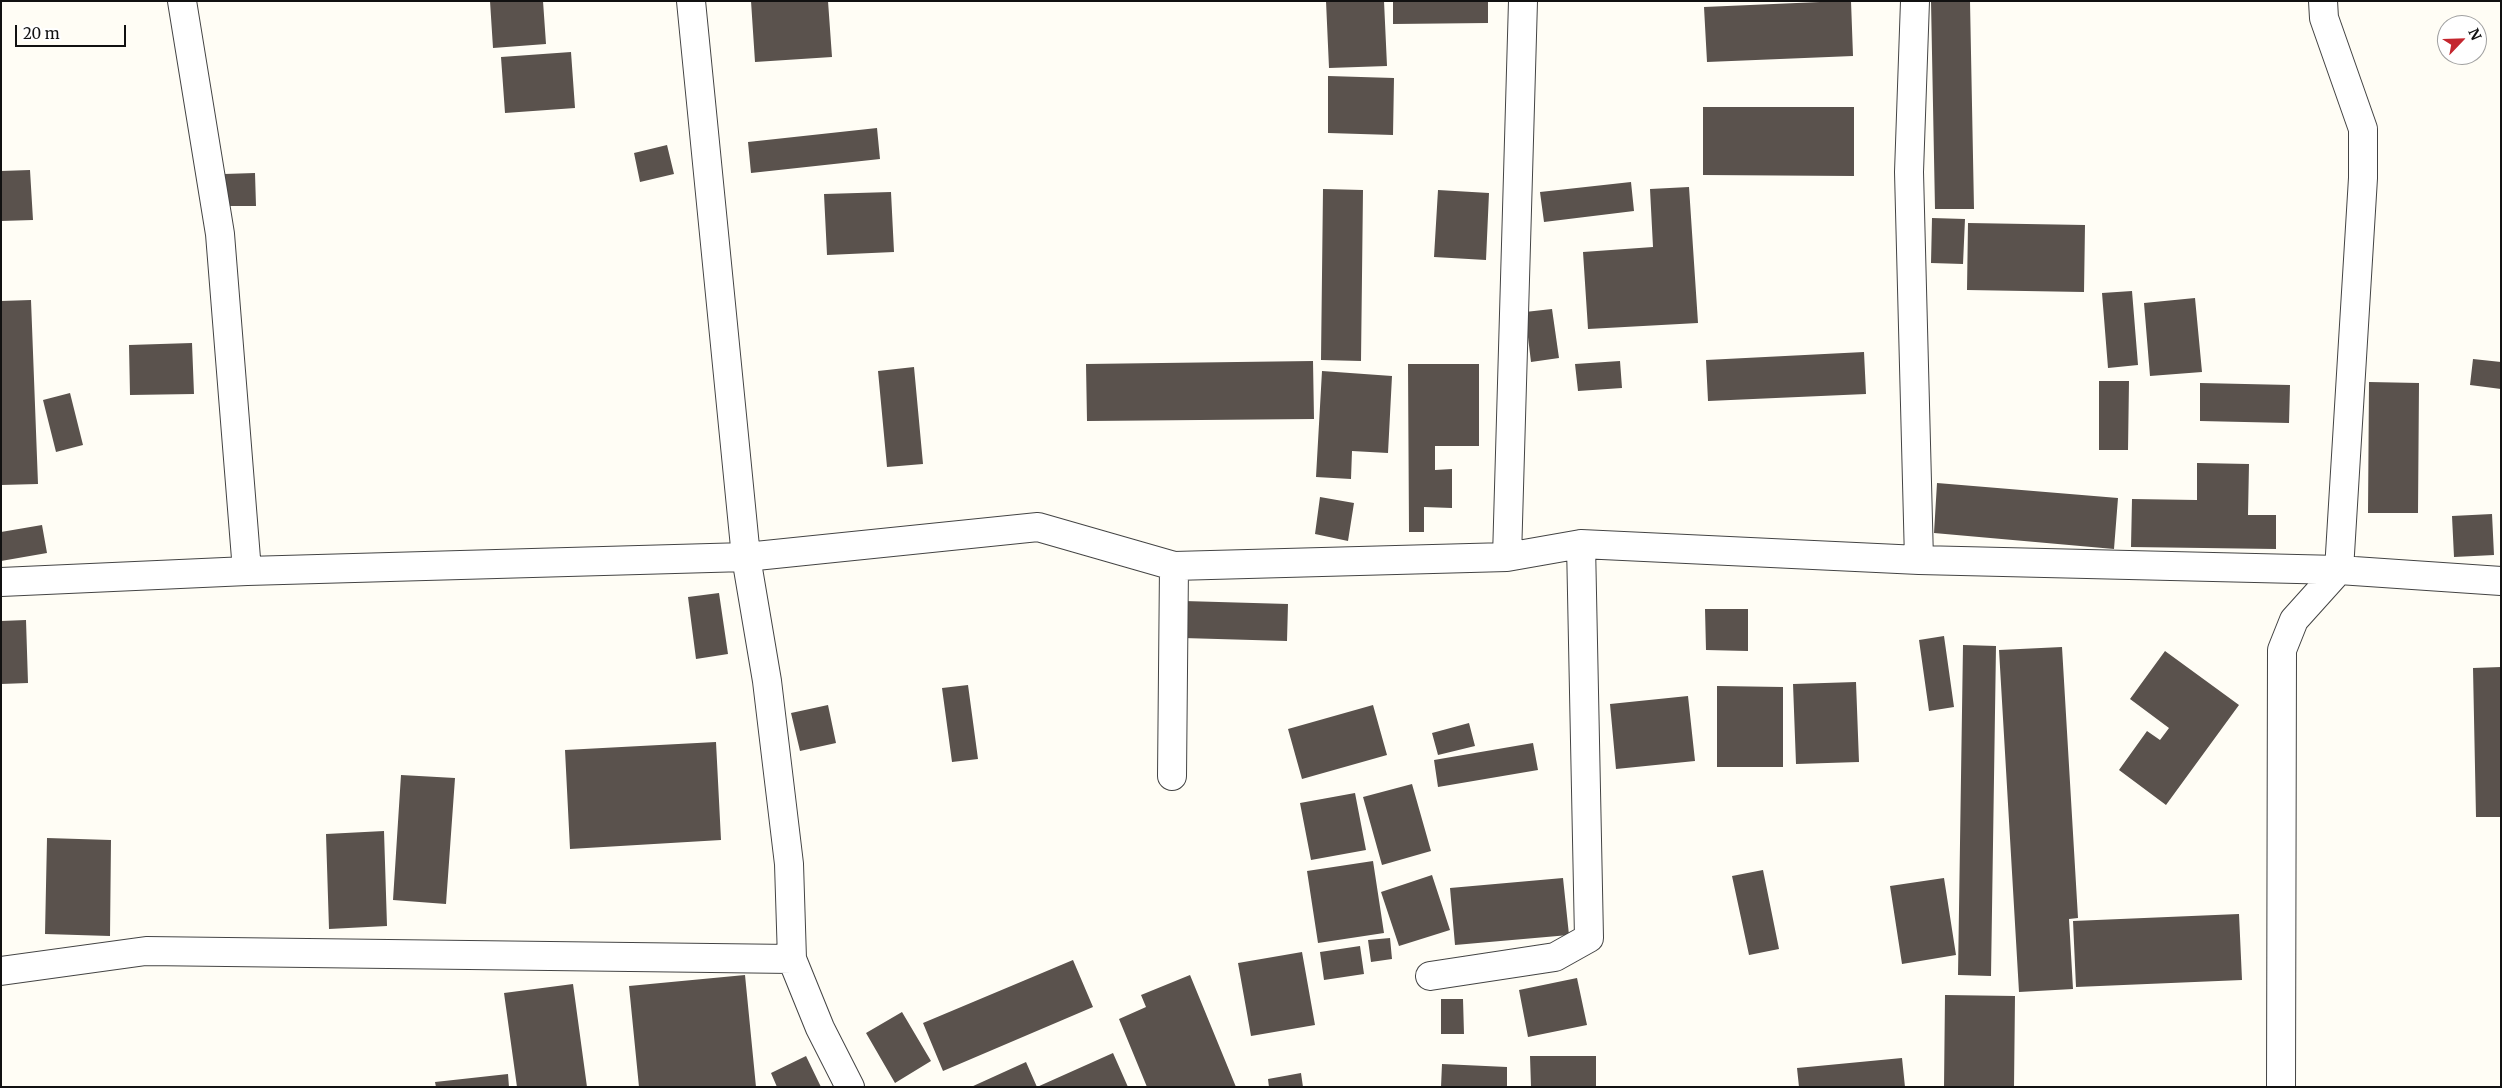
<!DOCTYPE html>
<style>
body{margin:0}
#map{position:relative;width:2502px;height:1088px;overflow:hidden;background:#fffdf5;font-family:Merriweather,serif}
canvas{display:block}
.frame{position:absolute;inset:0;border:2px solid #111;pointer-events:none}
.north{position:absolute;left:2437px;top:15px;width:50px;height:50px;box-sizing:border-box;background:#fff;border:1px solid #a0a0a0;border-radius:50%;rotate:66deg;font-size:14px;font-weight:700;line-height:20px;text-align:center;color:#111}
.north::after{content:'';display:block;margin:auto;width:18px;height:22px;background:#c4262e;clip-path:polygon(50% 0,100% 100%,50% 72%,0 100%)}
.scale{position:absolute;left:15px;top:25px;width:111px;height:22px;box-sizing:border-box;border:2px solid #111;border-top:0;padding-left:6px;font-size:15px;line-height:18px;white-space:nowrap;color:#111;-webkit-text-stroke:4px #fff;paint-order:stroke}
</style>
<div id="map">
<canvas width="2502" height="1088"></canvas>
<div class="frame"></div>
<div class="north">N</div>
<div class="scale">20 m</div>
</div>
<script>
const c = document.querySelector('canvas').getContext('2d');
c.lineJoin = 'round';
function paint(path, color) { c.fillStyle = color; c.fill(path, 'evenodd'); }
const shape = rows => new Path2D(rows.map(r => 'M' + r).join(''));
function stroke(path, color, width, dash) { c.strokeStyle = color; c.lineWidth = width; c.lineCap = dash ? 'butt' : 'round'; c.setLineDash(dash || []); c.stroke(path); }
paint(shape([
 [490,1,543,1,546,44,493,48],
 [751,1,828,1,832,57,755,62],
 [1326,1,1384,1,1387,66,1329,68],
 [1393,1,1488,1,1488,23,1393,24],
 [1843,1,1851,1,1853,56,1707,62,1704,7],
 [1931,1,1970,1,1974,209,1935,209],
 [571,52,575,108,505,113,501,57],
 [1328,76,1394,78,1393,135,1328,133],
 [1703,107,1854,107,1854,176,1703,175],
 [877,128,880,159,751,173,748,142],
 [667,145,674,174,640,182,634,153],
 [30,170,33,220,1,221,1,171],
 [255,173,256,206,224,206,224,174],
 [1631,182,1634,211,1544,222,1540,192],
 [1689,187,1698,323,1588,329,1583,252,1653,247,1650,189],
 [1323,189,1363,190,1361,361,1321,360],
 [1438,190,1489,193,1486,260,1434,257],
 [891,192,894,252,827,255,824,194],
 [1932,218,1965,219,1963,264,1931,263],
 [1968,223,2085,225,2084,292,1967,290],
 [2132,291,2138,365,2108,368,2102,293],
 [2195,298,2202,372,2150,376,2144,303],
 [31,300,38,484,1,485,1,301],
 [1552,309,1559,358,1531,362,1525,312],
 [192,343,194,394,130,395,129,345],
 [1864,352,1866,394,1708,401,1706,360],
 [2473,359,2501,362,2501,389,2470,385],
 [1313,361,1314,419,1087,421,1086,364],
 [1620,361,1622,388,1578,391,1575,364],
 [1408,364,1479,364,1479,446,1435,446,1435,470,1452,469,1452,508,1424,507,1424,532,1409,532],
 [914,367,923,464,887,467,878,371],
 [1322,371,1392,376,1388,453,1352,451,1351,479,1316,477],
 [2099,381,2129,381,2128,450,2099,450],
 [2369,382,2419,383,2418,513,2368,513],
 [2200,383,2290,385,2289,423,2200,421],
 [70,393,83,445,56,452,43,400],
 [2197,463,2249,464,2248,515,2276,515,2276,549,2131,547,2132,499,2197,500],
 [1937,483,2118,498,2114,549,1934,533],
 [1320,497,1354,503,1348,541,1315,534],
 [2492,514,2494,555,2454,557,2452,516],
 [42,525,47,553,1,561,1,532],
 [719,593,728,654,696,659,688,597],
 [1184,601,1288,604,1287,641,1183,638],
 [1705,609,1748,609,1748,651,1706,650],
 [26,620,28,683,1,684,1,621],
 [1944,636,1954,707,1929,711,1919,640],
 [1963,645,1996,646,1991,976,1958,975],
 [2062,647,2078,918,2069,919,2073,989,2019,992,1999,650],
 [2165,651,2239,705,2166,805,2119,770,2147,731,2160,740,2169,728,2130,699],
 [2501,667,2501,817,2476,817,2473,668],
 [1856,682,1859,762,1796,764,1793,684],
 [968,685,978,759,952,762,942,688],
 [1717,686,1783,687,1783,767,1717,767],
 [1688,696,1695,761,1616,769,1610,704],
 [828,705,836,743,800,751,791,713],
 [1373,705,1387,755,1302,779,1288,729],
 [1469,723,1475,746,1438,755,1432,733],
 [716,742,721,840,570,849,565,750],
 [1533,743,1538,770,1438,787,1434,760],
 [401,775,455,778,446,904,393,900],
 [1412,784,1431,851,1382,865,1363,797],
 [1355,793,1366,850,1311,860,1300,803],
 [384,831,387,926,329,929,326,834],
 [47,838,111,840,110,936,45,934],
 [1373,861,1384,933,1318,943,1307,871],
 [1763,870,1779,949,1749,955,1732,876],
 [1432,875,1450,930,1399,946,1381,892],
 [1563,878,1569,935,1455,945,1450,888],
 [1944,878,1956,955,1902,964,1890,886],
 [2239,914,2242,980,2076,987,2073,921],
 [1390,938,1392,959,1371,962,1368,940],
 [1360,946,1364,974,1324,980,1320,952],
 [1302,952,1315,1025,1251,1036,1238,963],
 [1073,960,1093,1007,943,1071,923,1023],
 [745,975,756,1087,639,1087,629,986],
 [1190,975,1236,1087,1147,1087,1119,1019,1146,1007,1141,995],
 [1577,978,1587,1025,1528,1037,1519,990],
 [573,984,587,1087,517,1087,504,993],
 [1945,995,2015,996,2014,1087,1944,1087],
 [1441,999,1463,999,1464,1034,1441,1034],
 [902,1012,931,1061,895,1083,866,1033],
 [1113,1053,1128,1087,971,1087,1026,1062,1037,1087],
 [806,1056,821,1087,777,1087,771,1073],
 [1530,1056,1596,1056,1596,1087,1531,1087],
 [1902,1058,1905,1087,1799,1087,1797,1068],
 [1442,1064,1507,1067,1507,1087,1441,1087],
 [1301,1073,1303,1087,1269,1087,1268,1079],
 [508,1074,509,1087,436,1087,435,1082]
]), '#5a524d');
const minor = shape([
 [182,1,220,234,247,571],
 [691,1,746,557,767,681,789,864,792,959,820,1028,850,1087],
 [1915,1,1909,172,1919,560],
 [1507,557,1523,1],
 [1,582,247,571,746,557,1038,527,1174,566,1507,557,1581,544,1919,560,2339,570,2501,581],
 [1172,776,1174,566],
 [1,971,146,951,792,959],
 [1430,976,1555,957,1589,938,1581,544],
 [2281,1087,2282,650,2294,620,2339,570,2363,178,2363,129,2324,18,2323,1]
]);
stroke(minor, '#444', 30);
stroke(minor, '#fff', 28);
</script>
